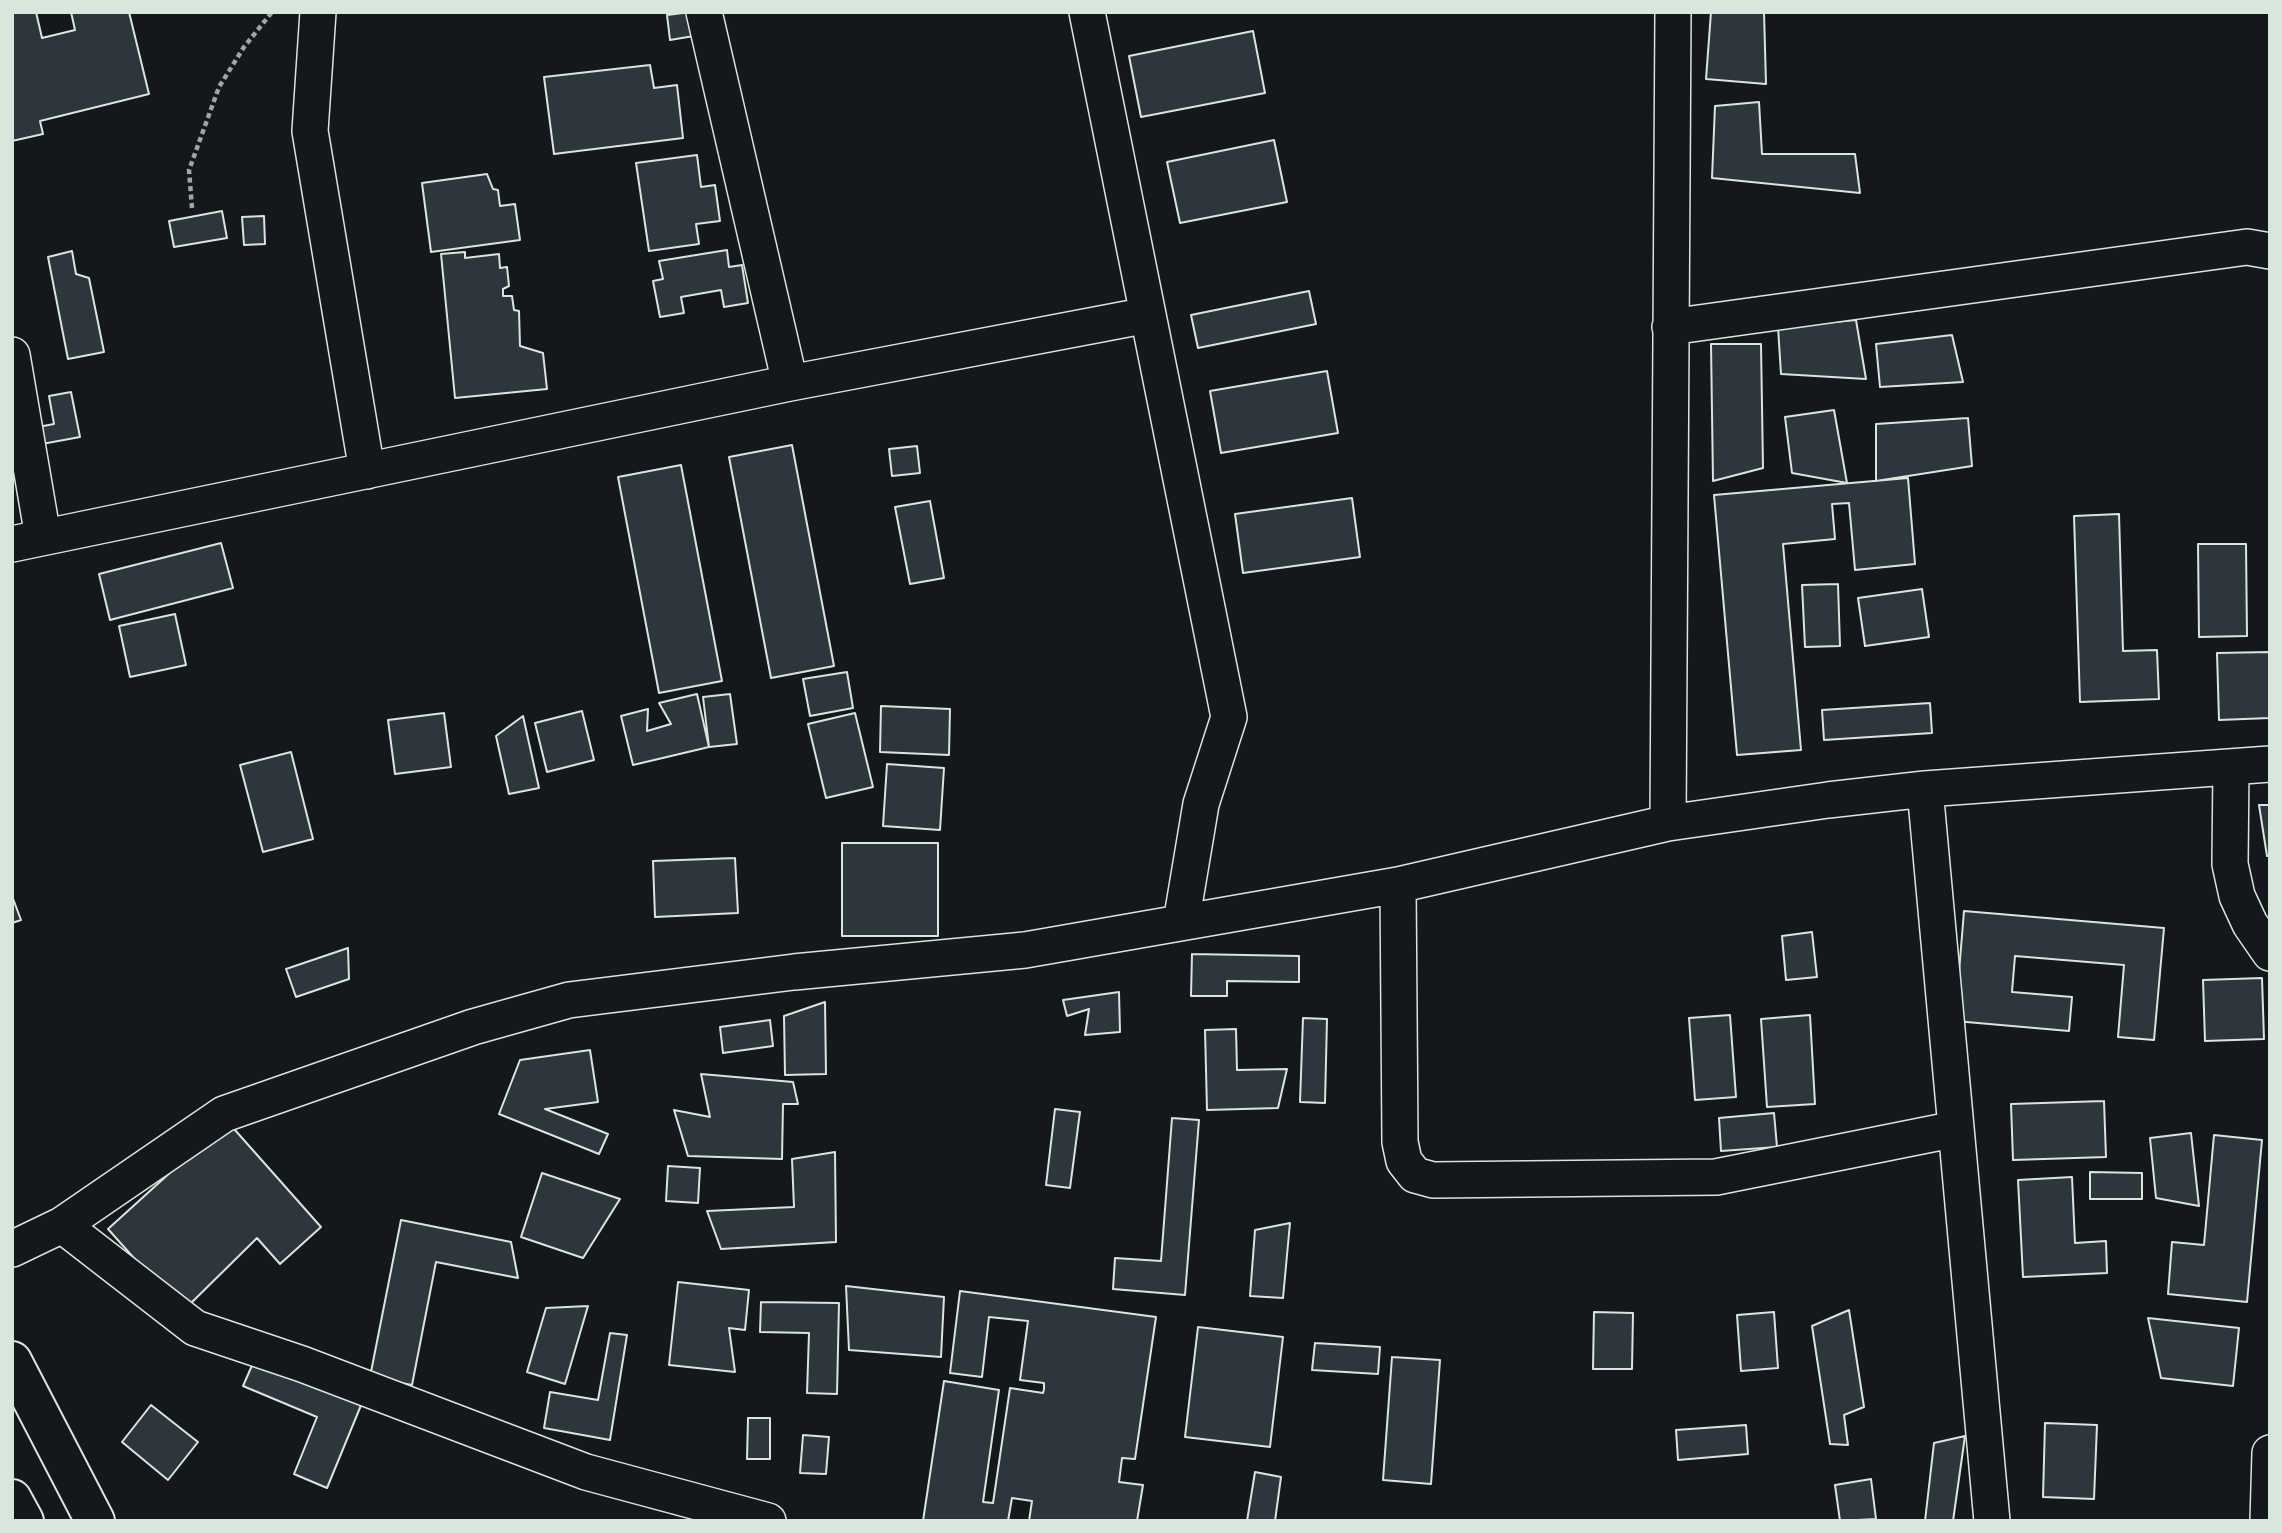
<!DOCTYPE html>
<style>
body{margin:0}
#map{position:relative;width:2282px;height:1533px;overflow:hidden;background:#14181c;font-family:"Space Grotesk",sans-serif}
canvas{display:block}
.frame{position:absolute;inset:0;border:14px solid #d8e6dc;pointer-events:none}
</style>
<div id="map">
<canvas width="2282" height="1533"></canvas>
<div class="frame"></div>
</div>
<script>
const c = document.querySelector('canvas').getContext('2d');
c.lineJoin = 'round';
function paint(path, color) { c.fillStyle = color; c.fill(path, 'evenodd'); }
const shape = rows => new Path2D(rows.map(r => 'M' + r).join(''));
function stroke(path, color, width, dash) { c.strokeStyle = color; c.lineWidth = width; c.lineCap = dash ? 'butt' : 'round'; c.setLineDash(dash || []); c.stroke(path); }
const building = shape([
 [12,12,36,12,42,38,75,30,71,12,129,12,149,94,40,121,43,134,12,141,12,12],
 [691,12,694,36,670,40,667,15,691,12],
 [1711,12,1764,12,1766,84,1706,79,1711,12],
 [1253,31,1265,93,1141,117,1129,56,1253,31],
 [650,65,654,88,677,85,683,138,554,154,544,77,650,65],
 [1759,102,1762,154,1855,154,1860,193,1712,178,1715,106,1759,102],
 [1274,140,1287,202,1180,223,1167,162,1274,140],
 [697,155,701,187,715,185,720,221,696,224,699,244,649,251,636,163,697,155],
 [487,174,493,189,498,190,500,206,515,204,520,240,431,252,422,183,487,174],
 [222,211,227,238,174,247,169,221,222,211],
 [264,216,265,244,244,245,242,217,264,216],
 [727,250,729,267,742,265,748,303,724,307,721,290,681,297,684,313,660,317,653,281,663,279,659,261,727,250],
 [72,251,76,274,89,278,104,352,68,359,48,257,72,251],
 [465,252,465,258,499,254,500,268,507,267,509,286,503,289,503,296,512,296,514,310,519,311,520,346,543,353,547,389,455,398,441,254,465,252],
 [1309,291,1316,324,1198,348,1191,315,1309,291],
 [1856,320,1866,379,1781,374,1778,327,1856,320],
 [1952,335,1963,382,1880,387,1876,344,1952,335],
 [1711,344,1761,344,1763,468,1713,481,1711,344],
 [1327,371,1338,433,1221,453,1210,391,1327,371],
 [71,392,80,437,42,444,38,427,54,424,49,396,71,392],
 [1834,410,1847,483,1792,473,1785,417,1834,410],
 [1968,418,1972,466,1876,481,1876,424,1968,418],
 [792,445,834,666,771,678,729,457,792,445],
 [917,446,920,473,892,476,889,449,917,446],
 [681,465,722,681,659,693,618,477,681,465],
 [1908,478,1915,564,1855,570,1849,503,1832,504,1835,539,1783,544,1801,750,1737,755,1714,495,1908,478],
 [1352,498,1360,557,1243,573,1235,514,1352,498],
 [930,501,944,578,910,584,895,507,930,501],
 [2119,514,2123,651,2157,650,2159,699,2080,702,2074,516,2119,514],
 [221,543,233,588,110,620,99,574,221,543],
 [2198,544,2246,544,2247,636,2199,637,2198,544],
 [1838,584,1840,646,1805,647,1802,585,1838,584],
 [1922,589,1929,637,1865,646,1858,598,1922,589],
 [175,614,186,665,130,677,119,626,175,614],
 [2270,652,2270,718,2219,720,2217,653,2270,652],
 [847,672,853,708,810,716,803,679,847,672],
 [697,694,709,747,633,765,621,716,648,709,647,731,671,724,659,703,697,694],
 [730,694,737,744,709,747,703,697,730,694],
 [1930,703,1932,733,1824,740,1822,710,1930,703],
 [881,706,950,709,949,755,880,752,881,706],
 [582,711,594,760,547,772,535,723,582,711],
 [444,713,451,767,395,774,388,720,444,713],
 [855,713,873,787,826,798,808,724,855,713],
 [523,716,539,788,509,794,496,736,523,716],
 [291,752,313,839,263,852,240,765,291,752],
 [887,764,944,768,940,830,883,826,887,764],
 [2259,805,2270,805,2270,856,2267,856,2259,805],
 [842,843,938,843,938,936,842,936,842,843],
 [735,858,738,913,655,917,653,861,735,858],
 [12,896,21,920,12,923,12,896],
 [1964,911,2164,928,2154,1040,2118,1037,2124,965,2015,956,2012,992,2072,997,2069,1031,1955,1021,1964,911],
 [1812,932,1817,977,1786,980,1782,936,1812,932],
 [348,948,349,979,296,997,286,969,348,948],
 [1192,954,1299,956,1299,982,1227,981,1227,996,1191,996,1192,954],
 [2262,978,2264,1039,2205,1041,2203,980,2262,978],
 [1119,992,1120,1032,1085,1035,1089,1009,1067,1016,1063,1000,1119,992],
 [825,1002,826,1074,785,1075,784,1016,825,1002],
 [1730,1015,1736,1097,1695,1100,1689,1018,1730,1015],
 [1810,1015,1815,1104,1767,1107,1761,1019,1810,1015],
 [1303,1018,1327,1019,1325,1103,1300,1102,1303,1018],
 [770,1020,773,1046,723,1053,720,1027,770,1020],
 [1236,1029,1237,1070,1287,1069,1278,1108,1207,1110,1205,1030,1236,1029],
 [590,1050,598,1102,545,1109,608,1134,599,1154,499,1114,520,1060,590,1050],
 [701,1074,793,1082,798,1104,783,1104,782,1159,688,1156,674,1110,710,1117,701,1074],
 [2104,1101,2106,1157,2013,1160,2011,1104,2104,1101],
 [1055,1109,1080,1112,1070,1188,1046,1185,1055,1109],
 [1774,1113,1777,1147,1721,1151,1719,1118,1774,1113],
 [1172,1118,1199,1120,1185,1295,1113,1289,1115,1258,1161,1261,1172,1118],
 [227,1121,321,1227,280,1264,257,1238,182,1312,108,1229,227,1121],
 [2191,1133,2199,1206,2156,1198,2150,1138,2191,1133],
 [2214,1135,2262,1140,2247,1302,2168,1294,2172,1242,2204,1245,2214,1135],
 [835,1152,836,1242,721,1249,707,1211,794,1207,792,1159,835,1152],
 [668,1166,700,1168,698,1203,666,1201,668,1166],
 [2090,1172,2142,1173,2142,1199,2090,1199,2090,1172],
 [542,1173,620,1199,583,1258,521,1237,542,1173],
 [2072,1177,2075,1243,2106,1241,2107,1273,2023,1277,2018,1180,2072,1177],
 [401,1220,511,1242,518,1278,436,1262,412,1385,370,1377,401,1220],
 [1290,1223,1283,1298,1250,1296,1255,1230,1290,1223],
 [678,1282,749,1290,745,1330,729,1328,735,1372,669,1365,678,1282],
 [846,1286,944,1297,941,1357,849,1350,846,1286],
 [960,1291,1156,1317,1135,1459,1122,1458,1119,1482,1143,1485,1137,1521,1029,1521,1032,1501,1012,1498,1008,1521,923,1521,944,1381,999,1390,983,1502,993,1503,1010,1388,1043,1393,1044,1389,1044,1383,1020,1380,1028,1321,989,1317,982,1377,950,1373,960,1291],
 [761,1302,839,1303,837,1394,807,1393,809,1333,760,1332,761,1302],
 [588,1306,565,1384,527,1372,546,1308,588,1306],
 [1849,1310,1864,1407,1844,1415,1848,1445,1830,1444,1812,1326,1849,1310],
 [1594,1312,1633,1313,1632,1369,1593,1369,1594,1312],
 [1774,1312,1778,1368,1741,1371,1737,1315,1774,1312],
 [2148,1318,2239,1328,2233,1386,2161,1378,2148,1318],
 [1198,1327,1283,1337,1270,1447,1185,1437,1198,1327],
 [610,1333,627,1335,610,1440,544,1428,550,1392,598,1400,610,1333],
 [1315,1343,1380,1347,1378,1374,1312,1370,1315,1343],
 [257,1354,364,1398,327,1488,294,1474,317,1417,243,1386,257,1354],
 [1392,1357,1440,1360,1431,1484,1383,1480,1392,1357],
 [151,1405,198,1442,168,1480,122,1442,151,1405],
 [748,1418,770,1418,770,1459,747,1459,748,1418],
 [2045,1423,2097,1425,2094,1499,2043,1497,2045,1423],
 [1746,1425,1748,1454,1678,1460,1676,1430,1746,1425],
 [803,1435,829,1437,826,1474,800,1473,803,1435],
 [1965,1436,1953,1521,1925,1521,1934,1443,1965,1436],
 [1255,1472,1281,1477,1275,1521,1247,1521,1255,1472],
 [1871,1479,1876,1519,1840,1521,1835,1485,1871,1479]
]);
paint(building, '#2c363c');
stroke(building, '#d8e6dc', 2);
const street = shape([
 [318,12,310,131,367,471],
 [704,12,790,383],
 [1087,12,1229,717,1201,804,1181,923],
 [1670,327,2247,247,2270,251],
 [12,355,43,537],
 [12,544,790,383,1148,315],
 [2231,767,2230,864,2237,896,2250,924,2270,953],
 [1925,789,1992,1521],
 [1668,823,1673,12],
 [1398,885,1400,1142,1404,1161,1415,1175,1433,1180,1716,1177,1956,1129],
 [62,1225,195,1328,302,1364,586,1472,768,1521],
 [12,1249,62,1225,224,1114,473,1027,569,1000,794,972,1025,950,1398,885,1668,823,1828,800,1925,789,2270,764],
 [2268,1521,2270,1453]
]);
const secondary = shape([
 [12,1361,95,1521],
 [12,1499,24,1521]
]);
stroke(street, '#d8e6dc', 38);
stroke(secondary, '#d8e6dc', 42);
stroke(shape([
 [192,208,189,170,219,87,244,47,272,12]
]), '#9da8a2', 4.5, [5, 3.5]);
stroke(street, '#14181c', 35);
stroke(secondary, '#14181c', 38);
</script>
